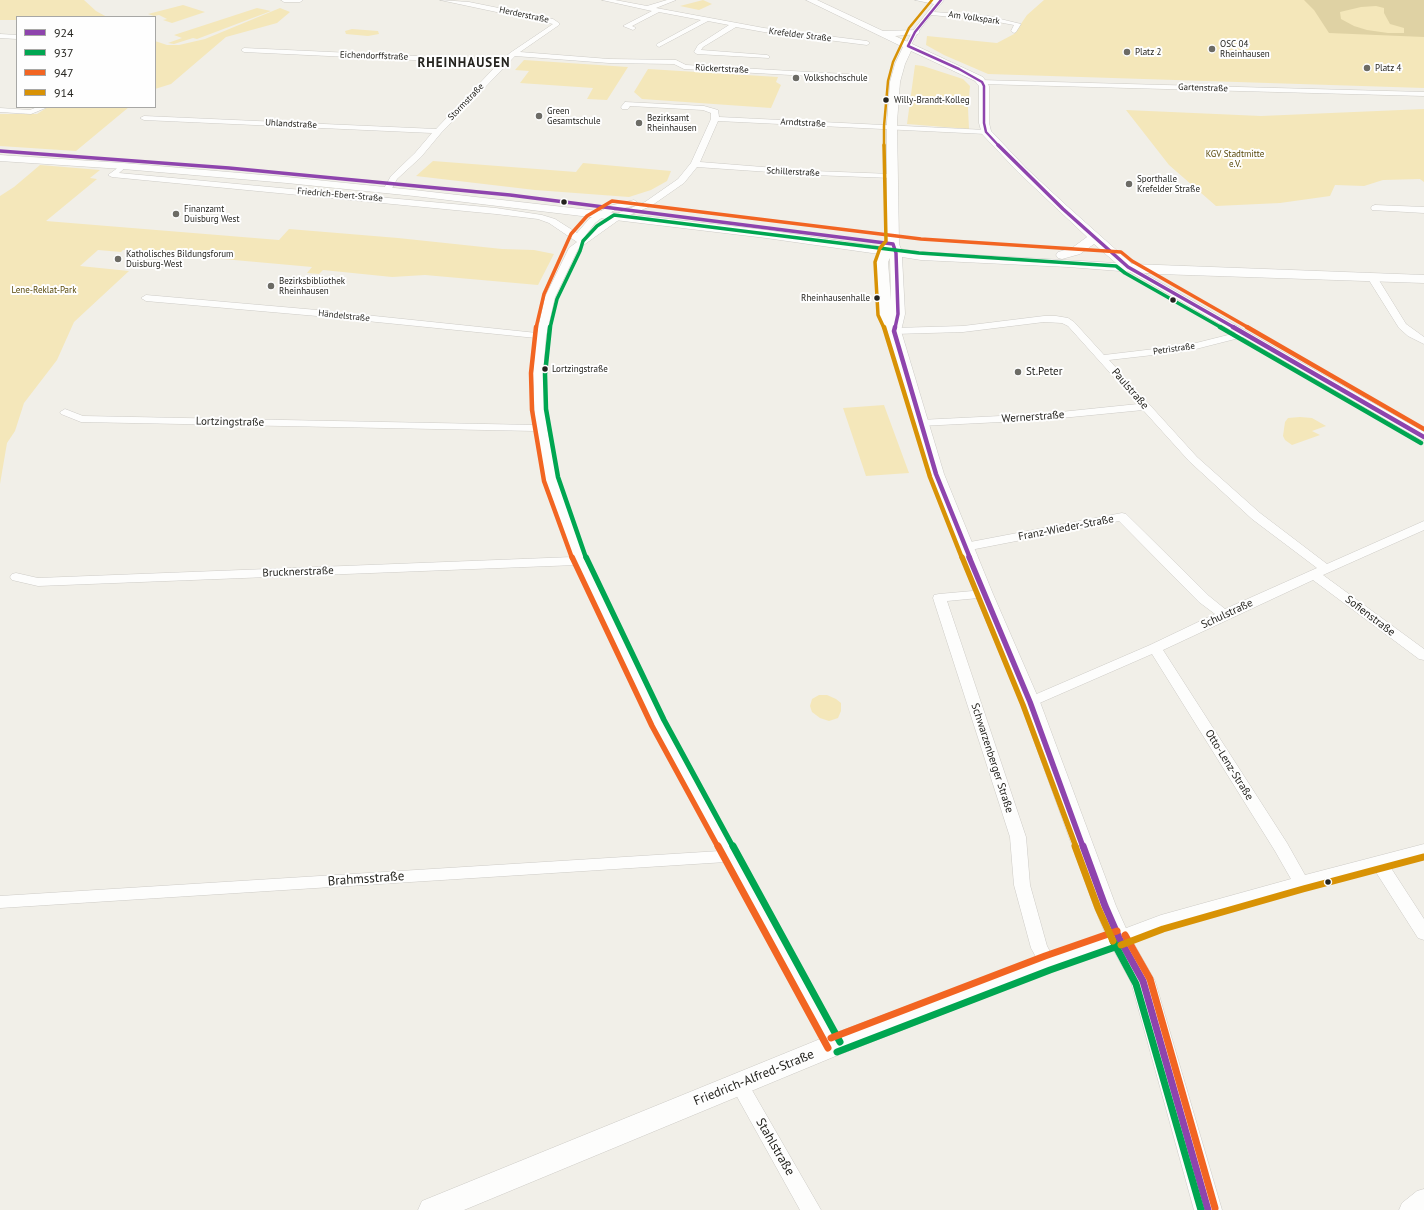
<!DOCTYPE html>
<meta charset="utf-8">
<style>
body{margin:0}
#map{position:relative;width:1424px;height:1210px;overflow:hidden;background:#f1efe8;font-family:"PT Sans",sans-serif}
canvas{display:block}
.legend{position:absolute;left:16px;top:16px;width:140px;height:92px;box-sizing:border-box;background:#fefefe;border:1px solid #a7a7a5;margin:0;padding:5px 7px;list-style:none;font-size:12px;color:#25241f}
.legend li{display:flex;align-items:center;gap:8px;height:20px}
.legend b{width:20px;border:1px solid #a7a7a5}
</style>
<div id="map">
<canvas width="1424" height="1210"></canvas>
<ul class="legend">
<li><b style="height:5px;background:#8e44ad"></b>924</li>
<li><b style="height:5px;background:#00a651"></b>937</li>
<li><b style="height:5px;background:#f26522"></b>947</li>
<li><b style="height:5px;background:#d89205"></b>914</li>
</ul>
</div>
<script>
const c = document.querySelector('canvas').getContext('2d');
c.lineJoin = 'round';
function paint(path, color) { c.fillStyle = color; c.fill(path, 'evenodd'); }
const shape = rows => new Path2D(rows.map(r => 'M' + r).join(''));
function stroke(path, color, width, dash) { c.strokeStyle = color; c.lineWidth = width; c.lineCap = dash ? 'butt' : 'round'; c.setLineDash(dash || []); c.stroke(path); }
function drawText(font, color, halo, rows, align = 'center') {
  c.font = font + ' "PT Sans",sans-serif'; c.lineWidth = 4; c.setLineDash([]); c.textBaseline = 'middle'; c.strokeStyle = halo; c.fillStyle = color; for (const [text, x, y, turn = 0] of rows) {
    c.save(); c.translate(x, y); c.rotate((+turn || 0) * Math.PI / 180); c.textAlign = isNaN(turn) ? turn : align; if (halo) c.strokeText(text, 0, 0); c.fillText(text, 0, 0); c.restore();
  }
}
paint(shape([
 [0,0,84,0,96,11,107,17,17,17,17,20,0,20],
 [703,0,712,4,699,10,680,6],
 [1044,0,1424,0,1424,88,988,74,944,55,926,45,927,36,997,43,1014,34,1027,15],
 [183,5,205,12,172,23,163,20,167,19,159,15,154,16,148,14],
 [257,8,271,11,197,39,193,38,174,44,168,43,182,38,174,35],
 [280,8,290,12,277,23,226,37,171,84,155,89,155,41,167,45,179,45,205,39],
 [352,29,378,31,379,34,368,36,346,34,345,31],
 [524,60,628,67,607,100,587,99,593,88,520,83,529,71,515,70],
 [915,65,923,66,963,79,970,86,968,108,969,129,907,124],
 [648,69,778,77,776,82,781,85,771,108,642,99,634,92],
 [48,107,129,107,76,151,0,146,0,114,37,114],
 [1424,109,1424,182,1420,179,1383,180,1364,186,1335,185,1330,196,1280,203,1216,206,1169,165,1126,110,1261,116],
 [433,161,576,172,583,163,671,171,667,181,651,190,629,197,535,190,416,176],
 [40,165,100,170,90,178,97,179,46,221,279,240,289,229,398,238,502,249,534,250,554,254,538,285,425,275,392,277,323,270,319,274,307,273,312,267,123,250,121,252,98,250,80,266,129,271,74,322,57,360,24,403,15,431,7,443,0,484,0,196,14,187],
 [884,405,909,473,866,476,843,408],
 [1300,417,1312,418,1326,426,1312,431,1320,435,1292,445,1285,440,1283,436,1285,422,1288,418],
 [819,695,827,695,836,699,841,703,841,711,838,718,829,721,820,718,812,712,810,706,812,699]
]), '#f4e7ba');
paint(shape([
 [1304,0,1424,0,1424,37,1329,33,1314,10],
 [1376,6,1384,8,1384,13,1390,24,1404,28,1404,33,1388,33,1367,30,1354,26,1341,19,1340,12,1361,7]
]), '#dfd2a4');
const street = shape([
 [281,0,303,0,300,2,284,2,281,0],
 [440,0,469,2,553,19,559,23,559,25,520,52,609,59,676,60,686,65,862,75,866,77,862,79,684,69,674,64,609,63,515,56,441,133,421,157,397,179,390,192,387,193,383,190,391,176,415,153,432,133,144,120,140,118,144,116,436,129,498,64,244,52,241,50,244,48,502,60,510,53,553,24,440,0],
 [602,0,615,0,647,6,667,0,676,0,656,8,764,28,867,41,870,43,867,45,764,32,736,27,703,47,701,50,767,55,769,56,769,58,697,54,694,52,698,45,729,25,708,21,659,47,656,45,657,44,701,20,659,12,632,26,636,28,633,30,623,26,652,11,602,0],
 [915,0,944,0,934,12,988,16,1021,24,1016,32,1014,33,1011,31,1014,25,987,20,931,15,918,32,910,47,908,48,905,46,912,32,934,4,915,0],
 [0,34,17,35,17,39,0,38,0,34],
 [979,80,1424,92,1424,96,982,84,979,84,979,80],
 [625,102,704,106,718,110,719,117,986,130,990,132,986,134,718,121,700,162,813,171,892,174,896,176,892,178,813,175,697,167,684,183,651,206,620,219,578,249,555,297,546,336,543,374,547,428,557,479,586,561,665,723,840,1040,843,1045,840,1050,834,1053,828,1050,726,862,0,908,0,896,720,851,651,723,576,565,38,586,12,580,10,577,12,574,16,573,38,578,573,557,545,479,536,431,81,422,61,414,60,412,65,409,83,416,535,425,533,374,536,338,317,316,146,301,141,298,146,295,317,310,537,333,545,297,569,248,577,242,549,223,538,219,496,214,112,177,108,175,123,164,127,166,119,173,496,208,542,215,555,219,577,233,589,219,609,206,634,200,638,203,637,205,615,210,604,216,595,223,585,236,614,215,645,202,678,179,691,163,711,119,711,113,703,110,630,106,628,109,622,109,621,107,625,102],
 [37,107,48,107,31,114,0,112,0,108,30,110,37,107],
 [1375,205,1424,207,1424,213,1372,210,1371,208,1372,206,1375,205],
 [1128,264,1424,432,1424,440,1420,439,1243,337,1188,351,1109,360,1197,457,1260,513,1327,564,1424,521,1424,530,1323,575,1424,649,1424,660,1419,659,1313,580,1163,650,1287,843,1305,875,1424,844,1424,856,1389,865,1424,919,1424,940,1418,938,1374,869,1164,928,1119,945,1113,943,1111,938,1113,933,1161,915,1291,879,1275,851,1152,654,1035,705,1030,707,1025,705,1023,702,1025,699,1150,645,1215,614,1199,602,1119,521,965,551,961,550,959,547,961,544,965,543,1122,513,1126,514,1209,596,1225,609,1317,568,1252,519,1189,461,1143,410,1041,420,920,426,915,423,920,420,1041,414,1138,404,1068,326,1062,323,1044,322,963,332,894,334,889,331,894,328,963,326,1044,316,1056,316,1068,318,1074,322,1104,355,1188,345,1236,333,1125,269,1123,267,1128,264],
 [1372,274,1377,277,1406,324,1424,337,1424,344,1408,336,1399,328,1367,277,1372,274],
 [984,590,989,591,990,594,989,597,947,601,1026,837,1030,885,1047,946,1056,963,1054,968,1048,970,1042,968,1031,948,1014,885,1010,837,933,598,934,595,939,594,984,590],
 [739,1076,745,1078,821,1210,800,1210,730,1084,733,1078,739,1076],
 [1424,1189,1424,1210,1399,1210,1402,1203,1417,1191,1424,1189]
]);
const secondary = shape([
 [806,0,817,0,883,31,918,30,920,32,918,34,895,36,983,77,989,86,989,123,991,131,1026,168,1067,206,1132,264,1424,275,1424,283,1159,274,1068,267,921,260,902,257,905,314,901,331,944,474,993,594,1040,702,1116,906,1129,935,1155,981,1222,1210,1194,1210,1131,982,1113,949,1056,970,843,1053,464,1210,418,1210,422,1201,825,1037,1040,956,1105,933,1094,906,1020,702,975,594,928,474,887,331,878,314,876,262,879,254,766,238,414,196,287,183,123,169,0,161,0,155,123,163,287,177,414,190,766,230,883,247,887,243,887,122,890,82,895,64,903,47,806,0],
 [911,51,975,81,979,86,979,123,982,134,1018,172,1087,237,1072,248,1058,252,1056,255,1058,258,1062,259,1080,254,1094,244,1116,263,921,252,901,249,899,244,897,122,900,82,905,64,911,51],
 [890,258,891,301,888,262,890,258]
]);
stroke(street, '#cdcbc6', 1);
stroke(secondary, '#cdcbc6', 1);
paint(street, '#fdfdfc');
paint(secondary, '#fdfdfc');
stroke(shape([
 [908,46,959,69,982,82,984,86,984,123,986,132,999,146],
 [908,46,915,32,941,0]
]), '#8e44ad', 2.5);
stroke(shape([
 [998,145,1063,209,1128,267,1235,328],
 [0,151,229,168,510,195,893,244,896,253,898,314,895,328]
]), '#8e44ad', 3.5);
stroke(shape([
 [895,327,894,331,936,474,970,558],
 [1233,327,1424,437]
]), '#8e44ad', 4.5);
stroke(shape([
 [969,557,1030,702,1083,847]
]), '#8e44ad', 5.5);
stroke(shape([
 [1083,846,1105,906,1119,938,1143,981,1208,1210]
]), '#8e44ad', 7);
stroke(shape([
 [550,328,557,299,580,251,583,241,597,226,614,215,919,253,1116,266,1125,273,1222,328]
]), '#00a651', 3.5);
stroke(shape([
 [550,327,545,374,546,409,558,477,586,558],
 [1220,327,1421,443]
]), '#00a651', 4.5);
stroke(shape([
 [586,557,664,720,733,847]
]), '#00a651', 5.5);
stroke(shape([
 [733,846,840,1042],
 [1113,941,1136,984,1201,1210],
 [837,1052,1050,970,1121,945]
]), '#00a651', 7);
stroke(shape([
 [536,328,544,294,571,234,587,216,612,201,921,239,1121,252,1132,261,1249,328]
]), '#f26522', 3.5);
stroke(shape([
 [536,327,531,373,532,410,544,481,572,558],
 [1247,327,1424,429]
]), '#f26522', 4.5);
stroke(shape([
 [572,557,652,726,718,847]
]), '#f26522', 5.5);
stroke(shape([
 [718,846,828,1048],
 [1125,935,1150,979,1215,1208],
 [831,1038,1045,956,1117,931]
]), '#f26522', 7);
stroke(shape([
 [884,146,884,126,888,81,893,62,909,28,932,0]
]), '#d89205', 2.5);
stroke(shape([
 [884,145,886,241,880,248,875,262,878,315,884,328]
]), '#d89205', 3.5);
stroke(shape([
 [884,327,930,477,962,558]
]), '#d89205', 4.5);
stroke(shape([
 [962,557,1023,705,1076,847]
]), '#d89205', 5.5);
stroke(shape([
 [1075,846,1098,908,1113,941],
 [1121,945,1163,929,1303,889,1424,857]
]), '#d89205', 7);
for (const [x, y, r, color] of [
 [1212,49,4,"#6c6b65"],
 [1127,52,4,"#6c6b65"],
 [1367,68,4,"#6c6b65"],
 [796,78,4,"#6c6b65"],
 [886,100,3.5,"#25241f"],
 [539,116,4,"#6c6b65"],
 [639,123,4,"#6c6b65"],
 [1129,184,4,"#6c6b65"],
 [564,202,3.5,"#25241f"],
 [176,214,4,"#6c6b65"],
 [118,259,4,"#6c6b65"],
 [271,286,4,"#6c6b65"],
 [877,298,3.5,"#25241f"],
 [1173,300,3.5,"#25241f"],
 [545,369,3.5,"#25241f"],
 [1018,372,4,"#6c6b65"],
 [1328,882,3.5,"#25241f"]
]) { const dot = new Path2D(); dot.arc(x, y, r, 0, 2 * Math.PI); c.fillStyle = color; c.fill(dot); stroke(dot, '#fefefe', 1.5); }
drawText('9px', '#25241f', '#fefefe', [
 ["Herderstraße",524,15,12],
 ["Am Volkspark",974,18,8],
 ["Krefelder Straße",800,35,7],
 ["Eichendorffstraße",374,56,2],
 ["Rückertstraße",722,69,3],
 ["Gartenstraße",1203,88,2],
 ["Stormstraße",466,102,-46],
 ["Arndtstraße",803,123,3],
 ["Uhlandstraße",291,124,3],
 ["Schillerstraße",793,172,3],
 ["Friedrich-Ebert-Straße",340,195,5],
 ["Händelstraße",344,316,6],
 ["Petristraße",1174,349,-8]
]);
drawText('9px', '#25241f', '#fefefe', [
 ["OSC 04",1220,44],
 ["Rheinhausen",1220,54],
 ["Platz 2",1135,52],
 ["Platz 4",1375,68],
 ["Volkshochschule",804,78],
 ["Green",547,111],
 ["Gesamtschule",547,121],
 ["Bezirksamt",647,118],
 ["Rheinhausen",647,128],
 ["Sporthalle",1137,179],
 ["Krefelder Straße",1137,189],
 ["Finanzamt",184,209],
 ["Duisburg West",184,219],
 ["Katholisches Bildungsforum",126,254],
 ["Duisburg-West",126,264],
 ["Bezirksbibliothek",279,281],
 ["Rheinhausen",279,291]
], 'left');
drawText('9px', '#25241f', '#fefefe', [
 ["Willy-Brandt-Kolleg",894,100],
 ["Rheinhausenhalle",870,298,"right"],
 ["Lortzingstraße",552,369]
], 'left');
drawText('9px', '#58480a', '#fefefe', [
 ["KGV Stadtmitte",1235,154],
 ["e.V.",1235,164],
 ["Lene-Reklat-Park",44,290]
]);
drawText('11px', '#25241f', '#fefefe', [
 ["St.Peter",1026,372]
], 'left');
drawText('11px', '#25241f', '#fefefe', [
 ["Paulstraße",1130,389,49],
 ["Wernerstraße",1033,417,-4],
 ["Lortzingstraße",230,422,1],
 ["Franz-Wieder-Straße",1066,528,-11],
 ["Brucknerstraße",298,572,-2],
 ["Schulstraße",1227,614,-25],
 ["Sofienstraße",1370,616,37],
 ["Schwarzenberger Straße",992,758,72],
 ["Otto-Lenz-Straße",1229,765,58]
]);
c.letterSpacing = '1px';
drawText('bold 13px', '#25241f', '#fefefe', [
 ["RHEINHAUSEN",464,63]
]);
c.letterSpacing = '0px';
drawText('13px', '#25241f', '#fefefe', [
 ["Brahmsstraße",366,879,-4],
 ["Friedrich-Alfred-Straße",754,1078,-22],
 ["Stahlstraße",775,1147,60]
]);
</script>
